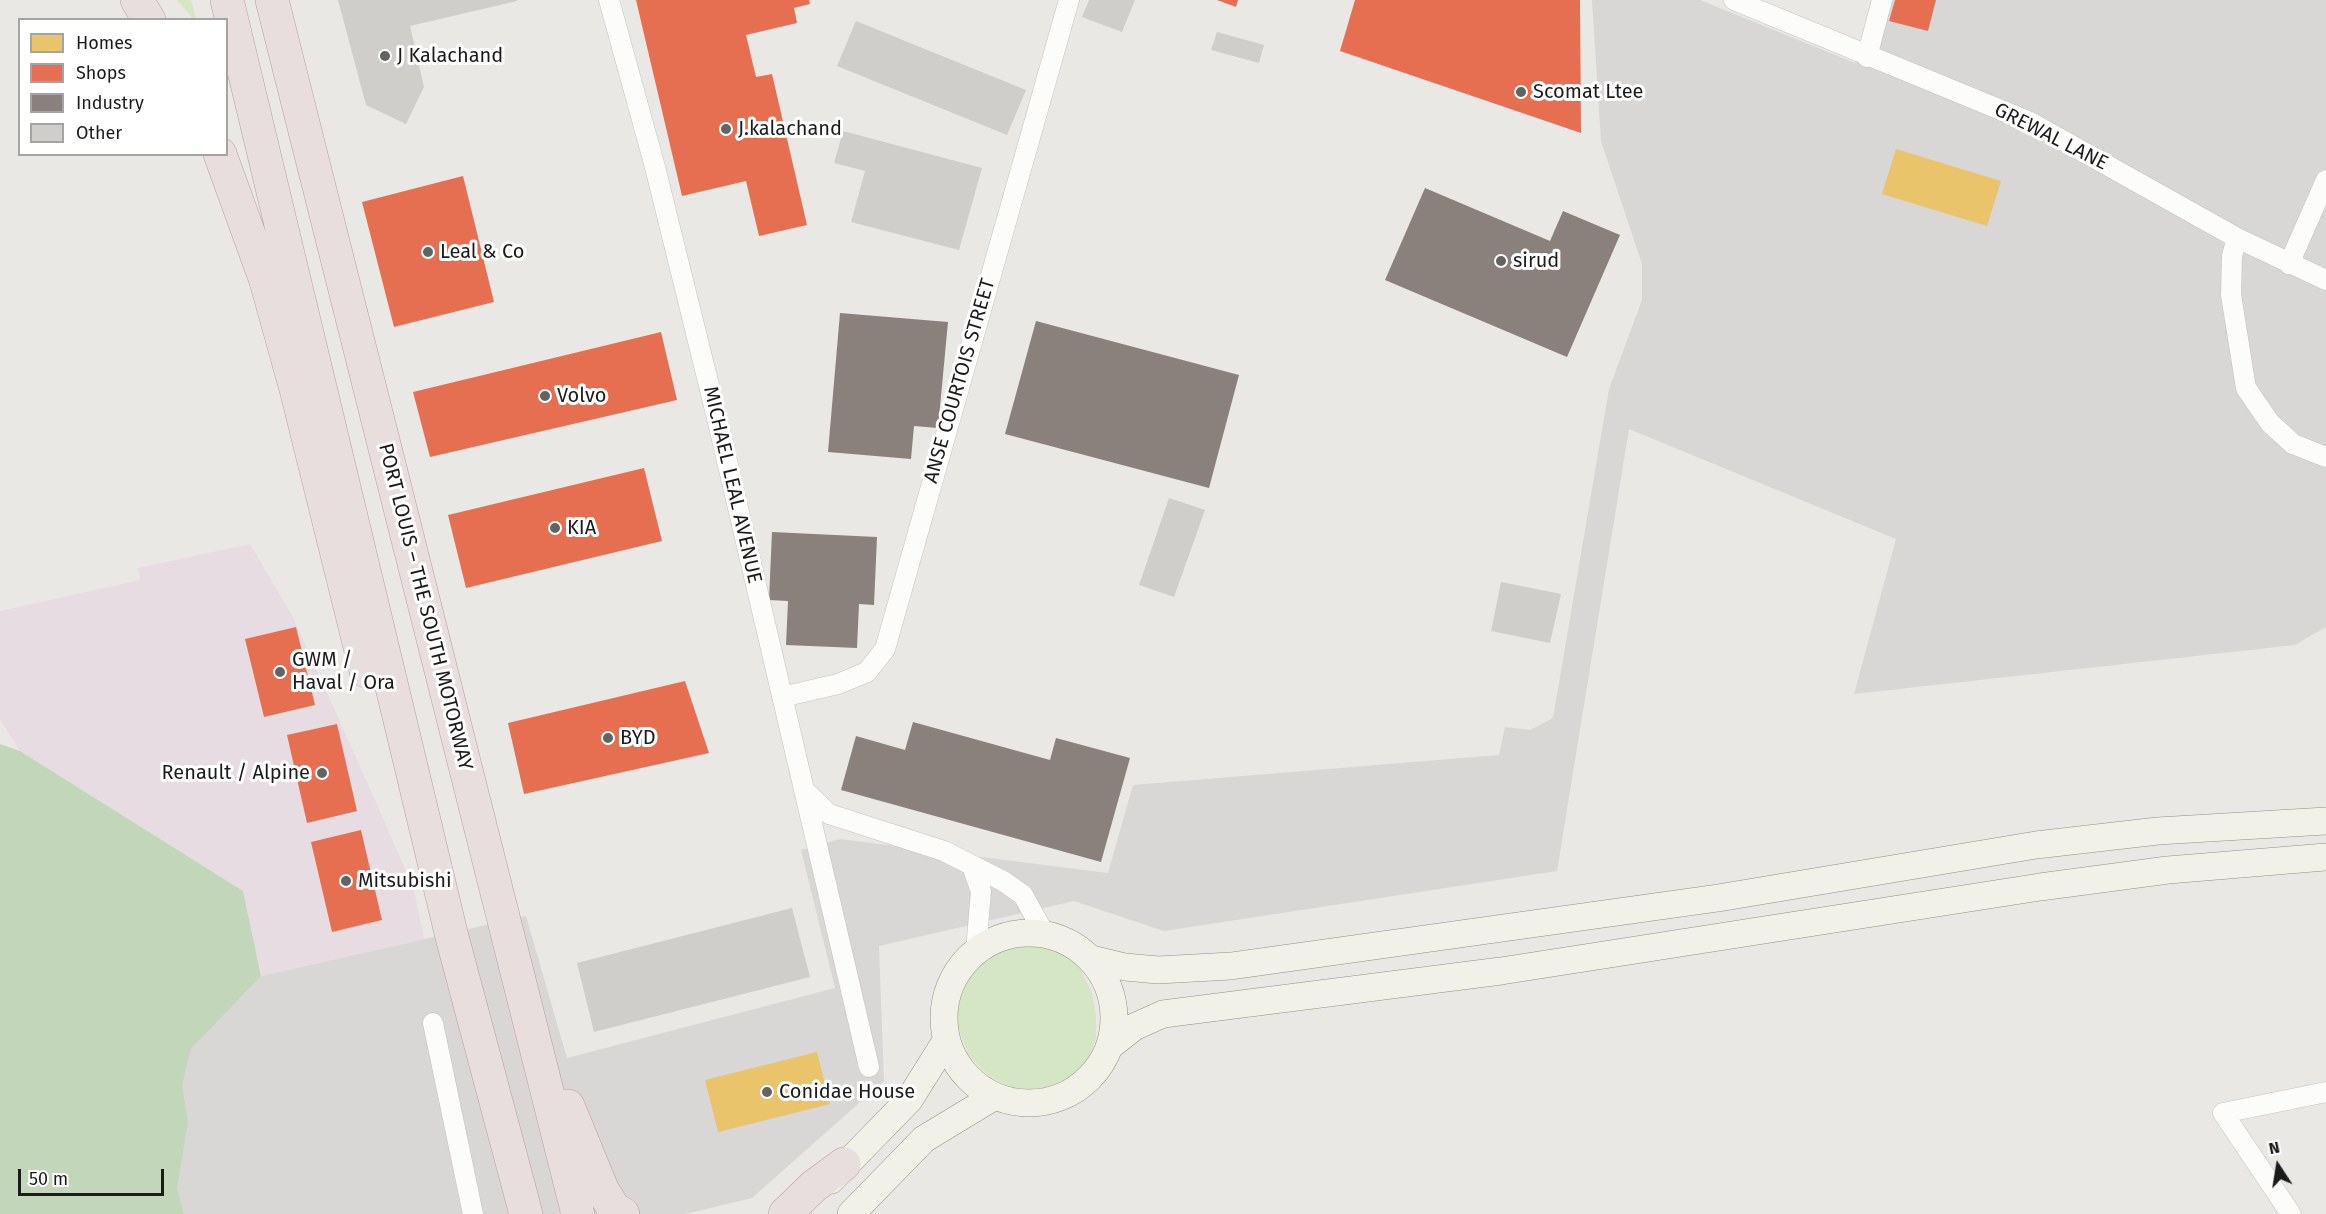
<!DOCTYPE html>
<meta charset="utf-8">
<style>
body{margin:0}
#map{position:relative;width:2326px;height:1214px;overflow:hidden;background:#e9e8e4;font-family:"Fira Sans",sans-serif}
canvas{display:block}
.legend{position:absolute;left:18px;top:18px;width:210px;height:138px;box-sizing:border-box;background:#fff;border:2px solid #a4a4a4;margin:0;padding:8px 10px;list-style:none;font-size:18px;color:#1b1b1b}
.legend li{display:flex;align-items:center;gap:12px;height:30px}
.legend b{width:30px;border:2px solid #a4a4a4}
.north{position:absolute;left:2248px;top:1136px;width:60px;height:60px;-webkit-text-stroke:4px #fff;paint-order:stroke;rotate:348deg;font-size:16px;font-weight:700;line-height:24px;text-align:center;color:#1b1b1b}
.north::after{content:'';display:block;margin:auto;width:21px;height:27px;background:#1b1b1b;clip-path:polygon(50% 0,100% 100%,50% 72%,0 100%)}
.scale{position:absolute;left:18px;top:1169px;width:146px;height:27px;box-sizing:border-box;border:3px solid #1b1b1b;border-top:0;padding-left:8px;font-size:18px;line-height:21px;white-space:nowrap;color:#1b1b1b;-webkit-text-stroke:4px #fff;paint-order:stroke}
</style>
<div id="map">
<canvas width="2326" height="1214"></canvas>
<ul class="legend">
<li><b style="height:16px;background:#e9c46a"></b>Homes</li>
<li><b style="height:16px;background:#e76f51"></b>Shops</li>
<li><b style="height:16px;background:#8a817c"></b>Industry</li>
<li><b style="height:16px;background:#d0cecb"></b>Other</li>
</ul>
<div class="north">N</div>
<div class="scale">50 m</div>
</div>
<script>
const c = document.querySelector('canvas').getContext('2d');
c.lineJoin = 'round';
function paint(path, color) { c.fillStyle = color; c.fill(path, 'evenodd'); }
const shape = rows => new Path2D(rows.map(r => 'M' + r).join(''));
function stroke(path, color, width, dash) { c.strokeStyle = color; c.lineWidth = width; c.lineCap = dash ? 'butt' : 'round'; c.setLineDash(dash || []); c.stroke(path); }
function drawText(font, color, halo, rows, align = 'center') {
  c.font = font + ' "Fira Sans",sans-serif'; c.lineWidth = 6; c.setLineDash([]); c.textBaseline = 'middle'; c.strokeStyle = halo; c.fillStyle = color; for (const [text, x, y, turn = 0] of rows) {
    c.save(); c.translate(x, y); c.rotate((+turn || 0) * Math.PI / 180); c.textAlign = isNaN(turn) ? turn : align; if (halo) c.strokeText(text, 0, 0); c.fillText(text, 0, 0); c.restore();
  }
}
paint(shape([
 [1592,0,1700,0,1855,63,1874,0,2326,0,2326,627,2295,645,1854,694,1896,539,1629,429,1557,871,1164,931,1074,901,879,946,884,1081,752,1198,685,1214,153,1214,184,1019,261,976,526,916,567,1058,835,988,801,850,840,839,1108,873,1133,785,1499,755,1505,727,1530,730,1553,718,1609,389,1642,300,1642,264,1601,141]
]), '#d8d7d5');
paint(shape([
 [250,544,294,619,379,809,414,890,424,939,261,976,243,891,20,751,0,719,0,611,140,580,138,568]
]), '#e7dce2');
paint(shape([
 [177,0,191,0,196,19,193,19],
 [1024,942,1046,945,1064,954,1081,970,1092,993,1096,1016,1096,1038,1090,1055,1077,1073,1061,1085,1038,1092,1010,1088,988,1075,968,1054,958,1027,957,1002,964,980,980,960,1002,946]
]), '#d4e6c3');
paint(shape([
 [0,744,20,751,243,891,261,976,191,1049,182,1085,188,1122,177,1189,184,1214,0,1214]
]), '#c2d7ba');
paint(shape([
 [1896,149,2001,181,1987,226,1882,194],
 [817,1052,830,1104,718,1132,705,1080]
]), '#e9c46a');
paint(shape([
 [636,0,809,0,810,4,794,8,797,23,746,35,756,77,772,74,807,225,759,236,746,181,682,196],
 [1217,0,1238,0,1236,7],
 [1355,0,1580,0,1581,133,1340,51],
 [1895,0,1936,0,1928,31,1889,21],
 [463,176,494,302,394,327,362,202],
 [661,332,677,400,430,457,413,392],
 [644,468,662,541,466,588,448,515],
 [296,627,315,705,264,717,245,639],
 [685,681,709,753,524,794,508,723],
 [337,724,357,811,307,823,287,735],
 [361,830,382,920,332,932,311,842]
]), '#e76f51');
paint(shape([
 [1425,188,1550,241,1563,211,1620,235,1567,357,1385,280],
 [840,313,948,322,938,428,914,426,911,459,828,452],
 [1036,321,1239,375,1209,488,1005,434],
 [772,532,877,537,874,605,859,604,857,648,786,645,788,601,769,600],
 [913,722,1050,760,1056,738,1130,758,1101,862,841,790,856,736,905,750]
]), '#8a817c');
paint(shape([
 [338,0,517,0,517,1,410,26,424,87,406,124,366,105],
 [1089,0,1135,0,1122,32,1082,17],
 [856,21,1026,90,1007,135,837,66],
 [1217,32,1264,45,1259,63,1211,50],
 [843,131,982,168,959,250,851,222,865,171,834,163],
 [1169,498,1205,510,1174,597,1139,585],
 [1501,582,1561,594,1550,643,1491,631],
 [792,908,810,977,594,1032,577,963]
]), '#d0cecb');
const street = shape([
 [609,0,655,167,716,414,869,1067],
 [1734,0,2030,122,2237,238,2326,280],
 [1867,57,1882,0],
 [2237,238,2232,256,2231,295,2246,388,2270,423,2293,444,2326,457],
 [2289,264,2326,180],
 [782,697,838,684,867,672,885,649,1069,0],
 [807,793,829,814,944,851,1003,881,1023,895,1044,933],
 [972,866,981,891,976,950],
 [433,1023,473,1214],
 [2291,1214,2223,1113,2326,1092]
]);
const secondary = shape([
 '944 1018a85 85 0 1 1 170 0a85 85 0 1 1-170 0Z',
 [1092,959,1125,967,1158,970,1231,966,1718,898,2036,845,2158,831,2326,821],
 [1110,1046,1134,1027,1163,1014,1501,971,2040,887,2168,870,2326,857],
 [831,1180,909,1100,946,1041],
 [851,1214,924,1139,995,1096]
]);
const highway = shape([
 [137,0,149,20],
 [227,0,452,937,526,1214],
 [272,0,578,1214],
 [220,154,266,281,296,389,366,671],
 [568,1106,602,1189,614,1209,623,1214],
 [785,1214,814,1186,844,1164]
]);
stroke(street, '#c2c2c0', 21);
stroke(secondary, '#8f927d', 28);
stroke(highway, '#bc9da4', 34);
stroke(street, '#fcfcfb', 20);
stroke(secondary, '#f1f1e8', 27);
stroke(highway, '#e8dede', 33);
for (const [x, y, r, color] of [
 [385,56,6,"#636361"],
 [1521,92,6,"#636361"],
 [726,129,6,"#636361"],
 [428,252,6,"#636361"],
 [1501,261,6,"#636361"],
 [545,396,6,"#636361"],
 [555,528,6,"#636361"],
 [280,672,6,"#636361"],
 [608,738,6,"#636361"],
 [322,773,6,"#636361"],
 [346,881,6,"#636361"],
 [767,1092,6,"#636361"]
]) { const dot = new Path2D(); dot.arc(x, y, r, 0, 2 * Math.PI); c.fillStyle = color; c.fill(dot); stroke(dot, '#fff', 2); }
drawText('20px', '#1b1b1b', '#fff', [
 ["J Kalachand",397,56],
 ["Scomat Ltee",1533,92],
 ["J.kalachand",738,129],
 ["Leal & Co",440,252],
 ["sirud",1513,261],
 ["Volvo",557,396],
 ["KIA",567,528],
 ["GWM /",292,660],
 ["Haval / Ora",292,683],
 ["BYD",620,738],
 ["Renault / Alpine",310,773,"right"],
 ["Mitsubishi",358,881],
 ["Conidae House",779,1092]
], 'left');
drawText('20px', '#1b1b1b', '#fff', [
 ["GREWAL LANE",2051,137,27],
 ["ANSE COURTOIS STREET",960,381,-74],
 ["MICHAEL LEAL AVENUE",732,485,77],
 ["PORT LOUIS – THE SOUTH MOTORWAY",425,607,76]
]);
</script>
